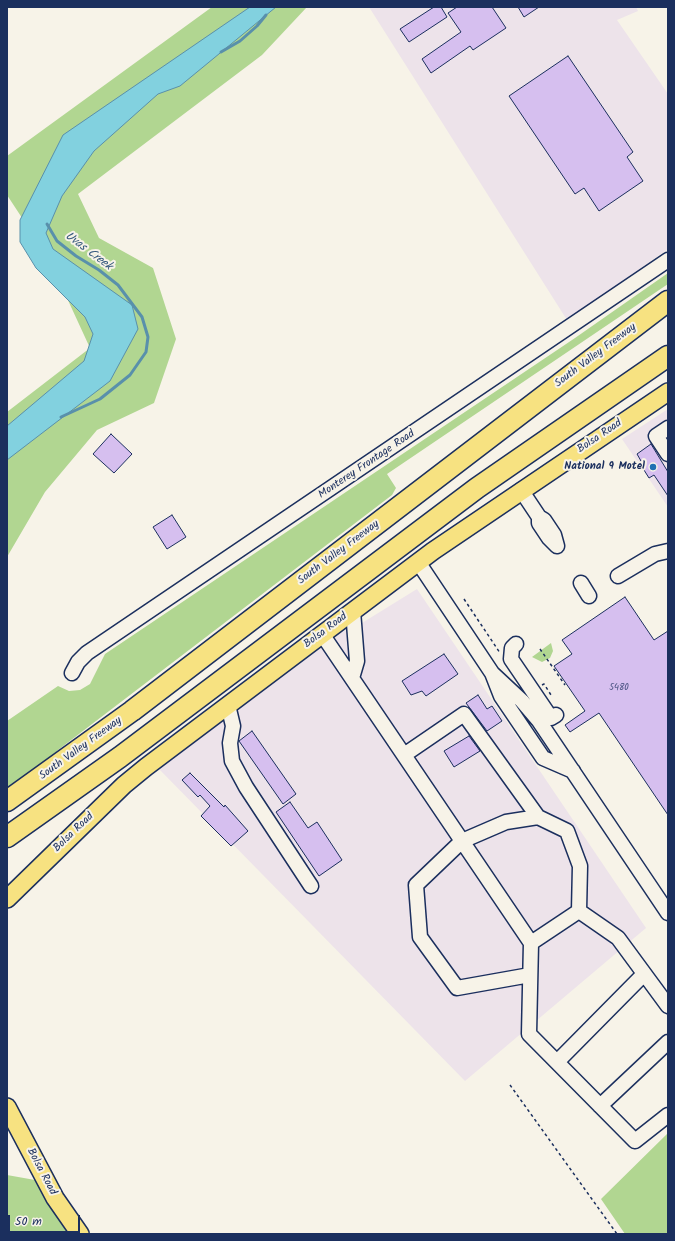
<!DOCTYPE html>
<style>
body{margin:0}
#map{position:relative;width:675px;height:1241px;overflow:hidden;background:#f7f3e8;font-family:Kalam,sans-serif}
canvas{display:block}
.frame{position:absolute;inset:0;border:8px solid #1b2f5e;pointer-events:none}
.scale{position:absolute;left:8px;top:1215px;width:72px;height:18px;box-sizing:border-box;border:2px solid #1b2f5e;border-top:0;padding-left:5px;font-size:12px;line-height:14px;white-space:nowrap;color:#1b2f5e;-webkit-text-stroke:3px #f7f3e8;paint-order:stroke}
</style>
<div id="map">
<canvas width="675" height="1241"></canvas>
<div class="frame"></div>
<div class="scale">50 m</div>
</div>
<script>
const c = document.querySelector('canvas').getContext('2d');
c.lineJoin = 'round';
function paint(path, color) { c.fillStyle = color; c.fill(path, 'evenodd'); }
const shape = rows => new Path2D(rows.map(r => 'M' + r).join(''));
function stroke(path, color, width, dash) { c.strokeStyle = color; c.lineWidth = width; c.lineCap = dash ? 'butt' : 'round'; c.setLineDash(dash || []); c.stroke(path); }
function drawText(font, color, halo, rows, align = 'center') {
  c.font = font + ' Kalam,sans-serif'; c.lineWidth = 4; c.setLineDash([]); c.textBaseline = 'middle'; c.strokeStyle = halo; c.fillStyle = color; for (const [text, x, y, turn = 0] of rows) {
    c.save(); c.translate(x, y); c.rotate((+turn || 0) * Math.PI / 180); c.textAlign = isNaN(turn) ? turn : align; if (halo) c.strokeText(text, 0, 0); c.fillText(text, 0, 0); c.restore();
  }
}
paint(shape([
 [369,7,636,7,638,11,617,20,668,94,668,249,567,320],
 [668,409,668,507,622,439],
 [417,589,646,928,465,1081,159,769,342,632,362,623]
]), '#ede3ea');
paint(shape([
 [212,7,307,7,262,55,78,194,99,238,153,268,176,339,154,403,97,430,45,492,7,557,7,412,90,348,49,259,7,195,7,156],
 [668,273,668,284,387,474,396,488,392,495,58,750,33,773,7,793,7,721,58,686,69,691,80,690,90,684,105,654,575,338],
 [551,643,553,651,550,658,542,662,532,657],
 [668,1133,668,1234,625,1234,601,1199],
 [7,1175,35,1180,75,1234,7,1234]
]), '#b1d691');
const water = shape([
 [250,7,276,7,180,86,158,94,94,151,62,196,46,233,53,249,132,305,138,329,110,381,7,460,7,426,84,361,93,334,85,317,36,268,20,242,20,220,63,135,250,7]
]);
paint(water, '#82d1df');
stroke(water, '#5990ab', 1);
stroke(shape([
 [221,52,240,41,257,26,266,15],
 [47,224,57,241,76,256,99,270,118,285,142,317,148,337,146,352,130,375,100,399,61,417]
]), '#5990ab', 3);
const building = shape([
 [434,7,441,7,447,17,409,42,400,29,434,7],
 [457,7,492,7,506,28,473,50,470,46,431,73,422,59,461,32,448,13,457,7],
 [518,7,539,7,524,17,518,7],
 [568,56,633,152,627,157,643,181,599,211,584,188,575,194,509,96,568,56],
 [111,434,132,454,114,473,93,454,111,434],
 [651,444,668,472,668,496,654,475,649,478,639,462,641,461,637,454,651,444],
 [172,515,186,537,167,549,153,527,172,515],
 [625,597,654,640,668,631,668,815,599,713,570,732,565,725,585,711,554,666,572,654,562,640,625,597],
 [444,654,458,674,426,696,422,691,411,695,402,681,444,654],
 [478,695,487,709,492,706,502,721,487,731,466,703,478,695],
 [252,731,296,794,283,804,239,741,252,731],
 [469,736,480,751,454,767,444,751,469,736],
 [190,773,224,807,225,805,248,831,231,846,201,816,210,806,200,795,198,797,182,780,190,773],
 [290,802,308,828,317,822,342,860,319,876,276,812,290,802]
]);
paint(building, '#d6bfef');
stroke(building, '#1b2f5e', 1);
const minor = shape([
 [668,428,656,436,668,454],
 [521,490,539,517],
 [539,517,544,520,554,535,557,546,549,538,539,523,539,517],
 [418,562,492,673,501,696,543,758,573,771],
 [618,576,655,554,668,551],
 [581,583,589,596],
 [322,634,531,943,529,1034,635,1141,668,1115],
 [516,644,512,648,511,659,551,718,556,715],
 [72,673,78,662,87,653,668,260],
 [492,673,522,701,539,721,668,913],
 [352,678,357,661,353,611],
 [228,705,233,726,230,743,232,761,246,787,311,886],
 [404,755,464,714,538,817],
 [531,943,579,911,618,938,668,1006],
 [530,975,457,988,420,937,416,885,462,841,506,822,538,817,567,831,580,866,579,911],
 [557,1062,644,974],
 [600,1106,668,1042]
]);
const major = shape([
 [7,899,124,785,146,767,433,551,668,392],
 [7,1107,55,1198,80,1234]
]);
const highway = shape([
 [7,801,132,711,668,301],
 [7,837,120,757,477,488,668,356]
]);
stroke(minor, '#1b2f5e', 17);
stroke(major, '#1b2f5e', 20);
stroke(highway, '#1b2f5e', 23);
stroke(shape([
 [464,599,500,653],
 [540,649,565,685],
 [542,685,544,684,551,695],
 [510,1085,617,1234]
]), '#1b2f5e', 1.5, [3, 3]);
stroke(minor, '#f7f3e8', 14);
stroke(major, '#f7e281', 17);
stroke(highway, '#f7e281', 20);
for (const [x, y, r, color] of [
 [653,467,4,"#1f6fb2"]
]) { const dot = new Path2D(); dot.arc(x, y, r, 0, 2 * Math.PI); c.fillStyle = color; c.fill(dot); stroke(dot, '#f7f3e8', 1.5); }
drawText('9px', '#4a5382', null, [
 ["5480",619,688]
]);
drawText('11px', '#1b2f5e', '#f7f3e8', [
 ["South Valley Freeway",596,356,-37],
 ["Bolsa Road",600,437,-34],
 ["Monterey Frontage Road",367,465,-34],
 ["South Valley Freeway",339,553,-37],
 ["Bolsa Road",326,631,-37],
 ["South Valley Freeway",81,749,-36],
 ["Bolsa Road",74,833,-44],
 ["Bolsa Road",41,1172,62]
]);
drawText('bold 11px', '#1b2f5e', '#f7f3e8', [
 ["National 9 Motel",645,467]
], 'right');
drawText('italic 12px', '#35587e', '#f7f3e8', [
 ["Uvas Creek",88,252,37]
]);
</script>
